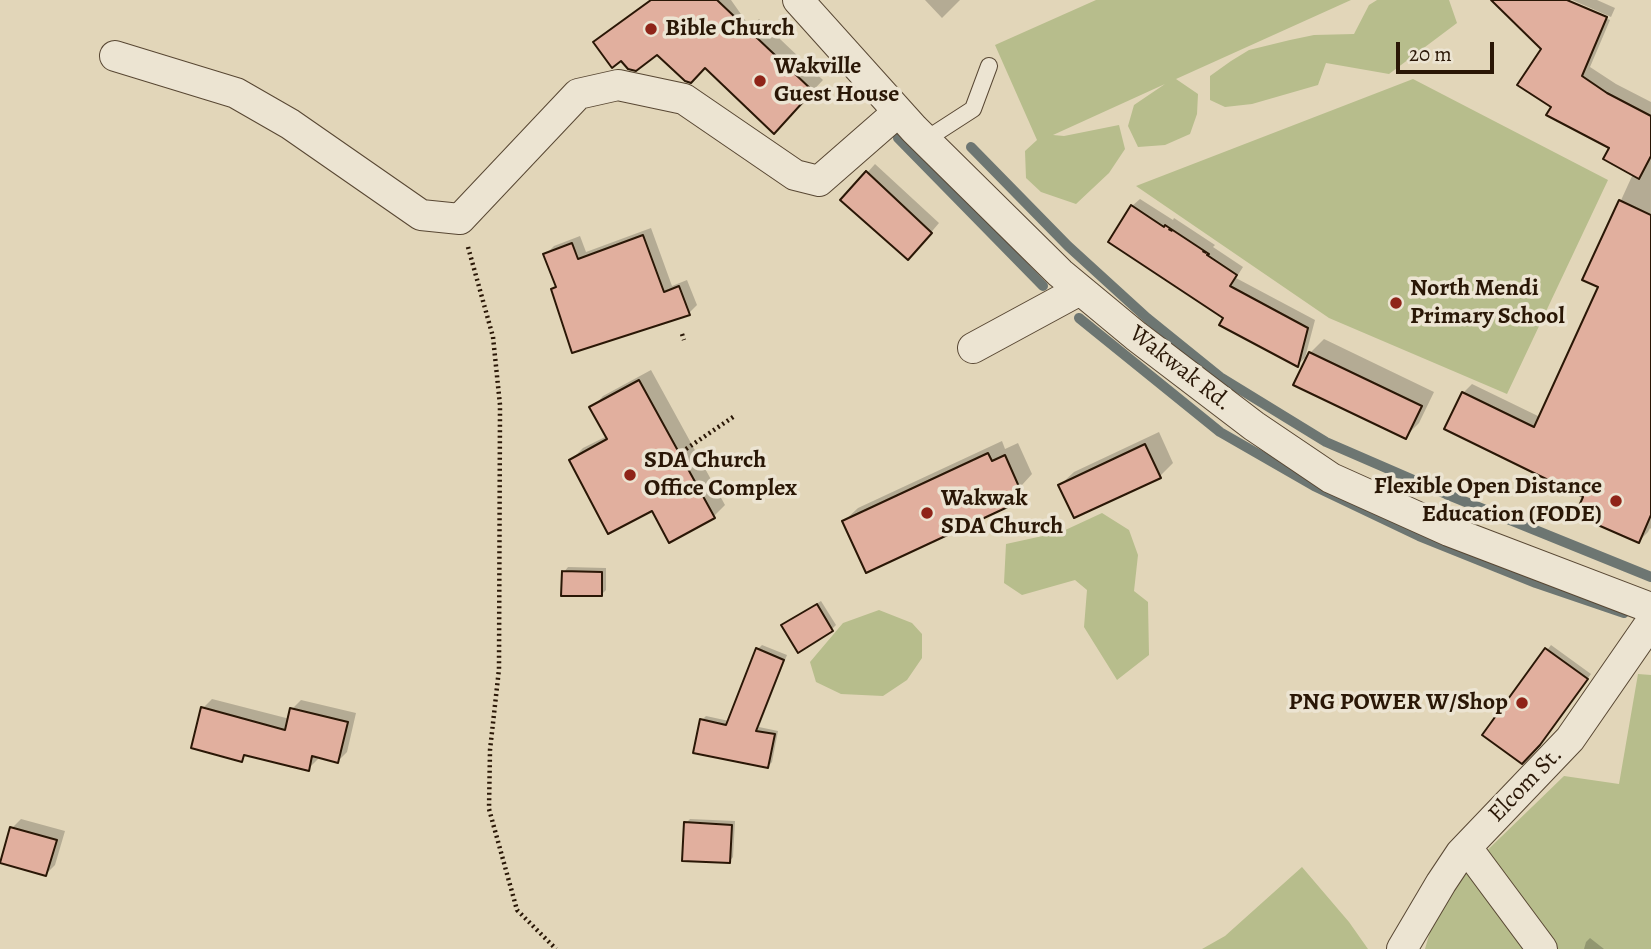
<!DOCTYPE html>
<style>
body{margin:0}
#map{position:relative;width:1651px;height:949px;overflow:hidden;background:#e2d6b9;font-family:Alegreya,serif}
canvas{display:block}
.scale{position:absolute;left:1396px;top:42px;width:98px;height:32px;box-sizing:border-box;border:4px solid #2a1706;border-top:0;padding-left:9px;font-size:21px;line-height:24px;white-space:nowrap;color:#2a1706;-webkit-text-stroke:5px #ece4d2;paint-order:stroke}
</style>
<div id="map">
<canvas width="1651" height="949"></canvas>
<div class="scale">20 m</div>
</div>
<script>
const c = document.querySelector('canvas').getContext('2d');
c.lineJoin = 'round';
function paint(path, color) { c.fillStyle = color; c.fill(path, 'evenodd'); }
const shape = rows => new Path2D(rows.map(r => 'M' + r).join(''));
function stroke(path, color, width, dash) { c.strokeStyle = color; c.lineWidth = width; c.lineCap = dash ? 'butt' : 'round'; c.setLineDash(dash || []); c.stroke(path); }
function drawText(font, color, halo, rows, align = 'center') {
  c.font = font + ' Alegreya,serif'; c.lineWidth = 7; c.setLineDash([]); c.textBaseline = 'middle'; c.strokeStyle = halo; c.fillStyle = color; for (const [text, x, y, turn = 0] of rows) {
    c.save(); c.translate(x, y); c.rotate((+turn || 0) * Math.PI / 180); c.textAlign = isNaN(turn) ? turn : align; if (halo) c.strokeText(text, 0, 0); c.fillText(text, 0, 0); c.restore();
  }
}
paint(shape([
 [1096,0,1351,0,1176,79,1198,94,1197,114,1190,134,1165,145,1138,147,1128,126,1134,105,1165,84,1053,135,1064,136,1119,125,1125,149,1109,173,1076,204,1041,192,1026,178,1025,151,1037,140,995,45],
 [1377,0,1449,0,1457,23,1389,74,1326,63,1318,85,1252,104,1225,107,1210,100,1210,76,1231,61,1249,50,1290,40,1314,35,1354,34,1369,5],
 [1413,79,1608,180,1507,394,1329,318,1136,186],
 [1102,513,1129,530,1138,555,1134,591,1148,602,1149,655,1117,680,1084,627,1087,590,1075,580,1022,595,1004,583,1006,544,1061,532],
 [879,610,912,623,922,634,922,658,907,680,883,696,841,694,816,682,810,662,843,623],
 [1638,674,1651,675,1651,949,1425,949,1437,907,1471,866,1564,776,1619,784],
 [1302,867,1349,922,1368,949,1202,949,1225,936]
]), '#b7bd8c');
paint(shape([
 [650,0,731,0,750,27,759,19,823,80,785,120,705,66,657,53,622,58,595,43,606,32],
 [925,0,960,0,942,18],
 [1493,0,1570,0,1570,3,1610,20,1590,67,1616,84,1651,102,1651,529,1650,528,1648,532,1639,541,1463,393,1472,384,1540,417,1600,286,1585,279,1633,174,1611,147,1553,106,1543,49],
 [1572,0,1597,0,1615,8,1611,17],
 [875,164,939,223,917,249,867,173],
 [1140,199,1173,220,1174,218,1215,245,1213,247,1243,267,1236,278,1315,320,1305,358,1297,365,1226,318,1132,206],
 [651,228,672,286,687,280,697,305,689,313,553,289,557,285,546,254,554,246,580,236,586,252],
 [1324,339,1434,392,1419,423,1405,437,1310,353],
 [651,370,725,505,714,516,652,509,571,460,583,448,607,436,592,408,603,396],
 [1159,432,1173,463,1160,476,1060,485,1074,472],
 [1002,441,1005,449,1018,443,1032,474,1022,485,1024,490,1011,503,844,521,858,508],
 [568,567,606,568,606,590,601,595,564,572],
 [821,601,836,625,832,629,788,621],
 [762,645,787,655,759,727,778,731,772,762,768,767,702,720,706,716,729,721,758,649],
 [1551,645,1591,674,1544,738,1484,735],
 [212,699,290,719,292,709,301,700,356,713,347,752,338,761,318,756,318,759,308,769,247,754,241,760,203,708],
 [21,819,65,831,55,865,46,874,12,828],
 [690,819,735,821,733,857,729,862,686,823],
 [1590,938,1604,949,1584,949,1586,942]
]), '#0003');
stroke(shape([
 [898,138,1043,286],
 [971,147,1068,246,1147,318,1220,377,1326,442,1446,494,1651,577],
 [1079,318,1220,432,1314,486,1419,536,1536,583,1624,613]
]), '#6d7672', 10);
const building = shape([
 [651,0,717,0,813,91,774,134,705,68,691,83,685,81,657,55,636,71,628,69,621,61,612,68,593,42,651,0],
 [1491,0,1567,0,1607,17,1582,76,1607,93,1651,116,1651,156,1639,179,1603,159,1609,148,1546,115,1551,107,1517,85,1541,49,1491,0],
 [866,171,932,233,908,260,840,200,866,171],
 [1619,200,1651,215,1651,515,1639,543,1575,515,1583,497,1444,429,1462,392,1534,427,1598,287,1582,280,1619,200],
 [1131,205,1164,227,1165,225,1209,254,1207,255,1237,275,1230,286,1308,328,1298,367,1219,325,1223,318,1108,242,1131,205],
 [643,235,664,292,679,286,690,315,572,353,551,289,556,287,543,254,572,243,578,259,643,235],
 [1309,352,1422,406,1406,439,1293,385,1309,352],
 [639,380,715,518,669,543,652,511,608,534,569,460,607,439,589,407,639,380],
 [1145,444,1161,478,1074,518,1058,485,1145,444],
 [988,453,992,461,1005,455,1020,489,1007,495,1012,505,866,573,842,521,988,453],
 [562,571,602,572,602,596,561,596,562,571],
 [817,604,833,631,798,653,781,625,817,604],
 [756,648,784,660,756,731,775,734,768,768,693,753,700,719,726,725,756,648],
 [1545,648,1588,679,1540,745,1522,764,1482,735,1545,648],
 [201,707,285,730,290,708,348,722,338,763,312,756,309,771,244,755,242,762,191,748,201,707],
 [684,822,732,825,730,863,682,861,684,822],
 [10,827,57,840,46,876,0,863,10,827]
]);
paint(building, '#e1af9e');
stroke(building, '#2a1706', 2);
const service = shape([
 [925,140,973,109,989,66]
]);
const minor = shape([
 [798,0,914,129,1060,273,1136,336,1254,426,1331,478,1449,531,1651,608],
 [115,56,236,93,290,124,421,215,460,219,578,94,618,85,684,99,795,175,819,181,898,112],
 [973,348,1080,290],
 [1467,848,1542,949],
 [1402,949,1441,883,1461,853,1570,739,1651,622]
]);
stroke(service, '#584733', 18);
stroke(minor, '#584733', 32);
stroke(shape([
 [1170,231,1171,229],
 [468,247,493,337,500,405,499,669,490,750,489,809,517,910,556,949],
 [1204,253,1205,251],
 [682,334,684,340],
 [686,449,736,415]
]), '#2a1706', 4.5, [2, 3.5]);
stroke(service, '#ece4d2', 16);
stroke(minor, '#ece4d2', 30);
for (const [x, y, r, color] of [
 [651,29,7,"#8f2418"],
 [760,81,7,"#8f2418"],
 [1396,303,7,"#8f2418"],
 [630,475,7,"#8f2418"],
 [1616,501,7,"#8f2418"],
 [927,513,7,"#8f2418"],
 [1522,703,7,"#8f2418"]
]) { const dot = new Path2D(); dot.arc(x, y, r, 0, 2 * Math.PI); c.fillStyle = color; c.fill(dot); stroke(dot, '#ece4d2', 2.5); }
drawText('bold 24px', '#2a1706', '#ece4d2', [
 ["Bible Church",665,29],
 ["Wakville",774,67],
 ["Guest House",774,95],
 ["North Mendi",1410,289],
 ["Primary School",1410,317],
 ["SDA Church",644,461],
 ["Office Complex",644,489],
 ["Flexible Open Distance",1602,487,"right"],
 ["Education (FODE)",1602,515,"right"],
 ["Wakwak",941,499],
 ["SDA Church",941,527],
 ["PNG POWER W/Shop",1508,703,"right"]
], 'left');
drawText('24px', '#2a1706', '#ece4d2', [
 ["Wakwak Rd.",1180,369,38],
 ["Elcom St.",1526,785,-46]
]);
</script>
